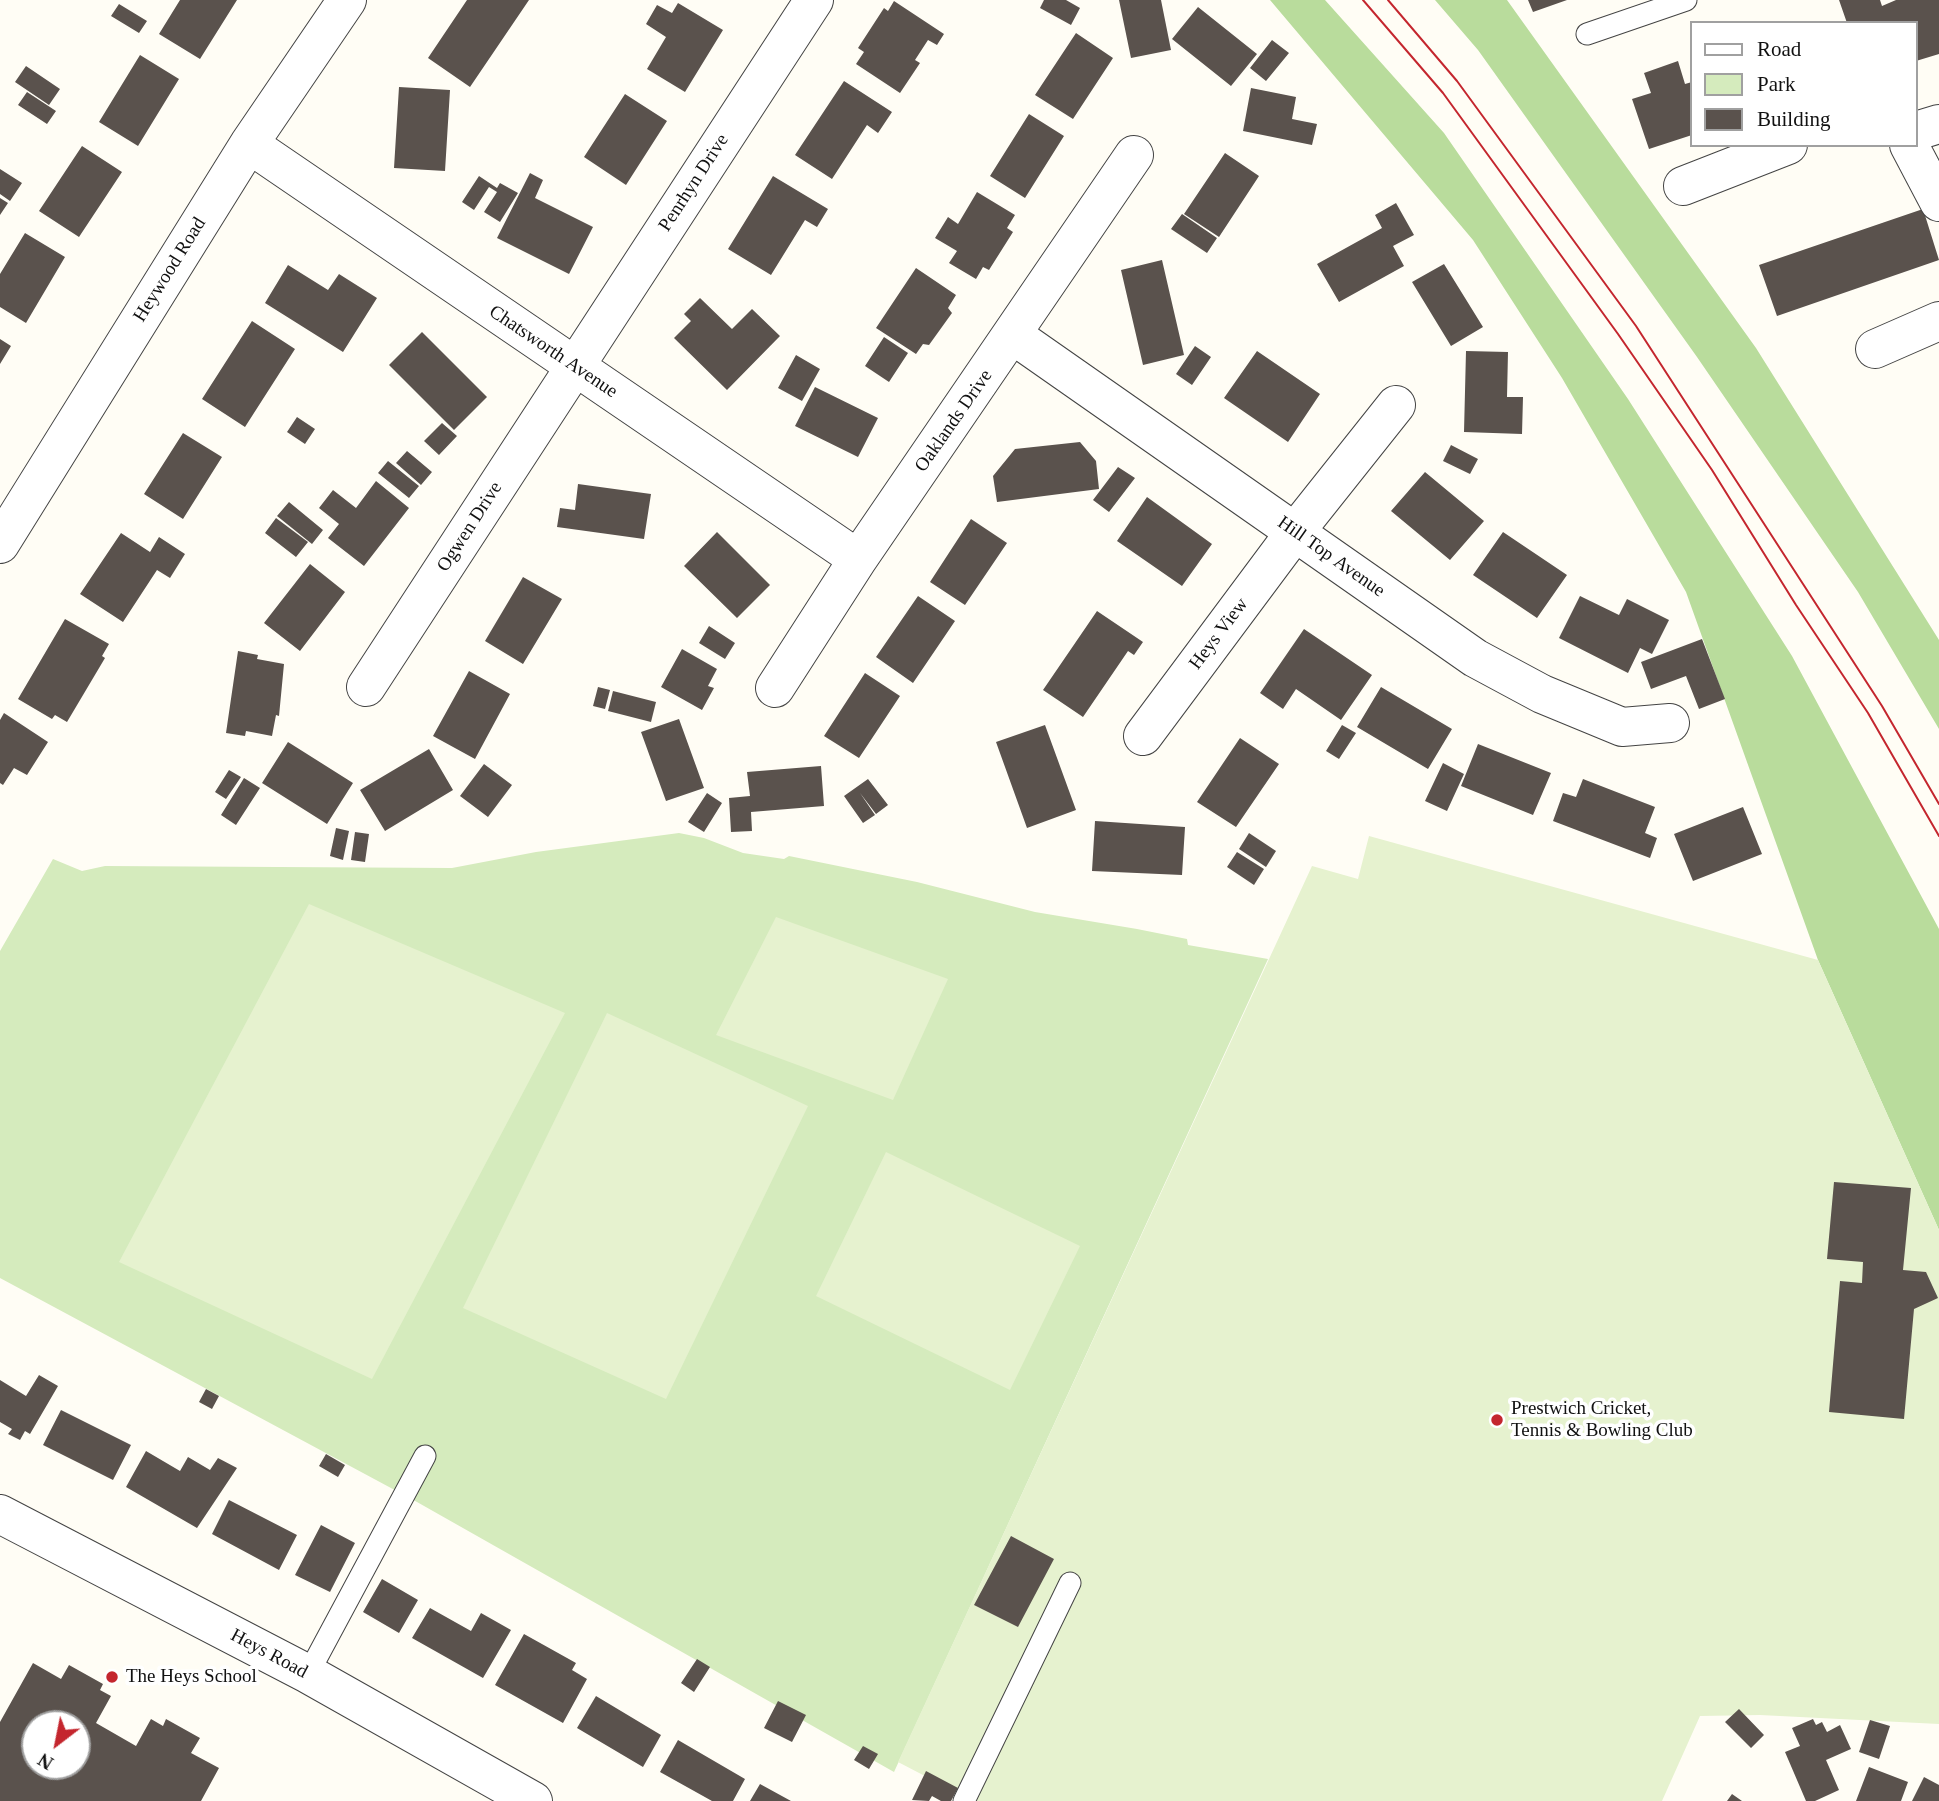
<!DOCTYPE html>
<style>
body{margin:0}
#map{position:relative;width:1939px;height:1801px;overflow:hidden;background:#fffdf5;font-family:Georgia,serif}
canvas{display:block}
.legend{position:absolute;left:1690px;top:21px;width:228px;height:126px;box-sizing:border-box;background:#fff;border:2px solid #a0a0a0;margin:0;padding:9px 12px;list-style:none;font-size:21px;color:#111}
.legend li{display:flex;align-items:center;gap:14px;height:35px}
.legend b{width:35px;border:2px solid #a0a0a0}
.north{position:absolute;left:21px;top:1710px;width:70px;height:70px;box-sizing:border-box;background:#fff;border:2px solid #a0a0a0;border-radius:50%;rotate:212deg;font-size:19px;font-weight:700;line-height:28px;text-align:center;color:#111}
.north::after{content:'';display:block;margin:auto;width:24px;height:32px;background:#c4262e;clip-path:polygon(50% 0,100% 100%,50% 72%,0 100%)}
</style>
<div id="map">
<canvas width="1939" height="1801"></canvas>
<ul class="legend">
<li><b style="height:9px;background:#fff"></b>Road</li>
<li><b style="height:19px;background:#d5ebbd"></b>Park</li>
<li><b style="height:19px;background:#5a524d"></b>Building</li>
</ul>
<div class="north">N</div>
</div>
<script>
const c = document.querySelector('canvas').getContext('2d');
c.lineJoin = 'round';
function paint(path, color) { c.fillStyle = color; c.fill(path, 'evenodd'); }
const shape = rows => new Path2D(rows.map(r => 'M' + r).join(''));
function stroke(path, color, width, dash) { c.strokeStyle = color; c.lineWidth = width; c.lineCap = dash ? 'butt' : 'round'; c.setLineDash(dash || []); c.stroke(path); }
function drawText(font, color, halo, rows, align = 'center') {
  c.font = font + ' Georgia,serif'; c.lineWidth = 7; c.setLineDash([]); c.textBaseline = 'middle'; c.strokeStyle = halo; c.fillStyle = color; for (const [text, x, y, turn = 0] of rows) {
    c.save(); c.translate(x, y); c.rotate((+turn || 0) * Math.PI / 180); c.textAlign = isNaN(turn) ? turn : align; if (halo) c.strokeText(text, 0, 0); c.fillText(text, 0, 0); c.restore();
  }
}
paint(shape([
 [679,833,704,838,743,853,784,859,789,856,917,882,1035,912,1137,929,1187,939,1188,945,1268,959,894,1772,417,1502,0,1278,0,951,53,859,82,871,105,866,452,868,536,852]
]), '#d5ebbd');
paint(shape([
 [1270,0,1325,0,1444,133,1628,399,1792,656,1939,929,1939,1230,1818,960,1686,592,1562,378,1473,240],
 [1435,0,1507,0,1756,348,1939,640,1939,729,1858,592,1697,357,1478,50]
]), '#b9dc9c');
paint(shape([
 [1369,836,1818,960,1939,1230,1939,1724,1760,1715,1700,1716,1662,1801,973,1801,898,1762,1312,866,1358,879],
 [309,904,565,1013,372,1379,119,1262],
 [776,917,948,979,893,1100,716,1035],
 [607,1013,808,1106,666,1399,463,1308],
 [886,1152,1080,1246,1010,1390,816,1296]
]), '#e6f2cf');
paint(shape([
 [180,0,237,0,200,59,159,34],
 [467,0,529,0,470,87,428,58],
 [1044,0,1066,0,1080,8,1071,25,1040,8],
 [1119,0,1161,0,1171,50,1131,58],
 [1528,0,1567,0,1533,12],
 [1839,0,1880,0,1882,6,1896,0,1939,0,1939,54,1916,61,1916,23,1847,23],
 [894,1,944,34,937,45,928,40,915,60,920,63,900,93,856,64,864,52,858,48,884,8,888,11],
 [678,3,723,30,685,92,647,69,666,37,646,24,657,5,672,13],
 [119,4,147,21,139,33,111,16],
 [1198,7,1257,54,1231,86,1172,39],
 [1076,33,1113,58,1073,119,1035,95],
 [1272,40,1289,53,1266,81,1250,68],
 [140,55,179,79,138,146,99,122],
 [1678,61,1685,84,1692,82,1692,135,1649,149,1632,99,1651,93,1644,73],
 [26,66,60,89,49,105,15,82],
 [844,81,892,112,878,133,867,125,832,179,795,155],
 [399,87,450,90,445,171,394,168],
 [1251,88,1296,97,1292,119,1317,124,1312,145,1243,131],
 [27,92,56,111,47,124,18,105],
 [625,94,667,121,626,185,584,157],
 [1029,114,1064,136,1025,198,990,176],
 [82,146,122,172,79,237,39,211],
 [1225,153,1259,176,1219,237,1184,214],
 [0,169,22,183,10,201,0,194],
 [530,173,543,180,535,198,593,227,569,274,497,238],
 [479,176,497,188,500,183,518,193,500,222,484,212,497,192,489,187,474,210,462,202],
 [773,176,828,209,817,227,805,220,771,275,728,249],
 [977,192,1015,215,1007,228,1013,232,989,270,983,267,976,279,949,263,957,251,935,238,948,217,958,224],
 [0,198,8,203,0,215],
 [1396,203,1414,235,1393,246,1404,266,1339,302,1317,264,1382,228,1375,215],
 [1923,209,1939,260,1777,316,1759,265],
 [1182,214,1217,238,1207,253,1171,229],
 [25,233,65,257,26,323,0,307,0,274],
 [1162,260,1184,355,1143,365,1121,270],
 [1444,264,1483,327,1451,346,1412,282],
 [288,265,328,290,339,274,377,298,343,352,265,303],
 [916,268,956,295,948,308,952,313,929,345,923,344,916,354,876,328],
 [700,298,732,329,752,309,780,336,727,390,674,338,691,321,684,314],
 [252,321,295,349,245,427,202,399],
 [422,332,487,397,454,430,389,365],
 [884,337,908,353,889,382,865,366],
 [0,339,11,346,0,364],
 [1195,346,1211,357,1192,385,1176,374],
 [1257,351,1320,394,1288,442,1224,398],
 [1466,351,1508,352,1507,397,1523,397,1522,434,1464,432],
 [796,355,820,369,802,401,778,388],
 [815,387,878,418,858,457,795,426],
 [297,417,315,429,305,444,287,432],
 [442,423,457,436,439,455,424,441],
 [183,433,222,457,183,519,144,494],
 [1080,442,1096,461,1099,489,997,502,993,476,1015,449],
 [1451,445,1478,459,1470,474,1443,461],
 [407,451,432,472,421,485,396,463],
 [388,461,419,486,409,498,378,473],
 [1118,467,1135,478,1109,512,1093,500],
 [1425,472,1484,521,1450,560,1391,511],
 [376,481,409,508,364,566,328,538,339,524,319,508,333,490,356,508],
 [578,484,651,494,644,539,557,527,560,508,575,510],
 [1147,497,1212,544,1182,586,1117,541],
 [289,502,323,530,312,544,277,516],
 [276,518,308,542,296,557,265,533],
 [971,519,1007,543,965,605,930,582],
 [717,532,770,585,737,618,684,566],
 [1503,532,1567,575,1537,618,1473,575],
 [121,533,150,552,159,537,185,554,170,578,157,570,123,622,80,594],
 [310,564,345,592,300,651,264,623],
 [523,577,562,599,523,664,485,641],
 [918,596,955,621,913,683,876,657],
 [1580,596,1619,615,1627,599,1669,620,1652,654,1640,648,1628,673,1559,638],
 [1097,611,1143,642,1134,655,1128,651,1083,717,1043,690],
 [65,619,109,644,102,656,105,658,67,722,55,715,52,719,18,699],
 [709,626,735,643,725,659,699,643],
 [1304,629,1372,675,1341,720,1296,689,1283,709,1260,693],
 [1702,639,1725,699,1699,709,1686,676,1651,689,1641,662],
 [682,649,717,669,708,686,714,688,702,710,661,687],
 [238,651,258,655,257,659,284,664,279,716,276,715,272,736,246,731,245,736,226,733],
 [469,671,510,694,475,759,433,736],
 [865,673,900,696,859,758,824,736],
 [598,687,610,690,605,709,593,706],
 [1381,687,1452,729,1428,769,1357,727],
 [613,691,656,702,651,722,608,711],
 [4,713,48,742,27,775,14,768,3,785,0,783,0,720],
 [679,719,704,788,666,801,641,732],
 [1045,725,1076,810,1027,828,996,742],
 [1342,725,1356,733,1339,759,1326,751],
 [1240,738,1279,764,1236,827,1197,802],
 [288,742,353,783,327,824,262,783],
 [1478,744,1551,773,1533,815,1461,786],
 [429,749,453,790,385,831,360,790],
 [1443,763,1464,774,1447,811,1425,801],
 [484,764,512,785,488,817,460,796],
 [821,766,824,806,751,812,752,831,731,832,729,798,750,796,747,772],
 [229,770,241,777,226,799,215,792],
 [244,778,260,788,236,825,221,815],
 [868,779,888,805,876,814,860,793,875,815,863,823,844,796],
 [1583,779,1655,807,1645,833,1657,838,1650,858,1553,821,1563,793,1576,797],
 [707,793,722,803,704,832,688,822],
 [1743,807,1762,854,1693,881,1674,834],
 [1095,821,1185,827,1182,875,1092,871],
 [336,828,349,831,343,860,330,856],
 [355,832,369,834,365,862,351,860],
 [1249,833,1276,851,1266,867,1239,849],
 [1237,852,1264,869,1254,885,1227,867],
 [1834,1182,1911,1188,1903,1270,1926,1272,1938,1298,1914,1309,1904,1419,1829,1412,1840,1281,1862,1283,1863,1262,1827,1259],
 [39,1375,58,1386,30,1434,25,1431,20,1440,8,1434,12,1429,0,1422,0,1380,26,1396],
 [206,1389,219,1396,212,1409,199,1402],
 [61,1410,131,1445,113,1480,43,1445],
 [146,1451,180,1471,188,1457,210,1470,218,1458,237,1468,197,1528,126,1487],
 [326,1454,345,1465,338,1477,319,1466],
 [229,1500,297,1535,279,1570,212,1534],
 [321,1525,355,1543,330,1592,295,1575],
 [1011,1536,1054,1559,1018,1627,974,1605],
 [382,1579,418,1600,399,1633,363,1612],
 [430,1608,471,1631,481,1613,511,1630,483,1678,412,1638],
 [524,1634,576,1663,572,1670,587,1679,563,1723,495,1685],
 [697,1659,710,1667,694,1692,681,1683],
 [33,1663,61,1679,69,1665,103,1684,100,1690,111,1696,96,1723,136,1746,151,1719,163,1726,166,1719,200,1738,191,1753,219,1768,201,1801,0,1801,0,1722],
 [35,1724,77,1724,77,1766,35,1766],
 [596,1696,661,1735,643,1767,577,1728],
 [778,1701,806,1715,792,1742,764,1728],
 [1739,1709,1764,1735,1751,1748,1725,1722],
 [1813,1719,1816,1725,1822,1722,1827,1732,1840,1725,1851,1749,1826,1760,1839,1790,1815,1801,1806,1801,1785,1752,1800,1746,1792,1728],
 [1870,1720,1890,1726,1879,1759,1859,1752],
 [678,1740,745,1779,733,1801,712,1801,660,1772],
 [863,1746,878,1754,869,1769,854,1760],
 [1869,1767,1908,1782,1901,1801,1856,1801],
 [926,1771,958,1788,951,1801,941,1801,932,1796,929,1801,912,1800],
 [1924,1777,1939,1785,1939,1801,1912,1801],
 [760,1784,791,1801,750,1801],
 [1732,1794,1742,1801,1727,1801]
]), '#5a524d');
const lane = shape([
 [1587,34,1686,0],
 [308,1674,425,1456],
 [964,1801,1070,1583]
]);
const street = shape([
 [1916,131,1939,124],
 [249,144,858,559],
 [1909,145,1939,202],
 [1683,186,1788,145],
 [1013,335,1475,658,1542,694,1622,727,1670,723],
 [1875,349,1939,321],
 [0,544,249,144,347,0],
 [366,687,814,0],
 [775,688,858,559,1134,155],
 [1143,736,1295,532,1396,405],
 [0,1514,308,1674,533,1801]
]);
stroke(lane, '#444', 23);
stroke(street, '#444', 40);
stroke(lane, '#fff', 21);
stroke(street, '#fff', 38);
stroke(shape([
 [1363,0,1443,93,1618,334,1712,470,1796,605,1868,713,1939,836],
 [1388,0,1457,81,1636,326,1882,706,1939,804]
]), '#c4262e', 2);
for (const [x, y, r, color] of [
 [1497,1420,7,"#c4262e"],
 [112,1677,7,"#c4262e"]
]) { const dot = new Path2D(); dot.arc(x, y, r, 0, 2 * Math.PI); c.fillStyle = color; c.fill(dot); stroke(dot, '#fff', 2.5); }
drawText('19px', '#111', '#fff', [
 ["Penrhyn Drive",694,183,-57],
 ["Heywood Road",170,270,-58],
 ["Chatsworth Avenue",553,352,34],
 ["Oaklands Drive",954,421,-55],
 ["Ogwen Drive",470,527,-57],
 ["Hill Top Avenue",1331,557,35],
 ["Heys View",1219,634,-53],
 ["Heys Road",269,1654,28]
]);
drawText('19px', '#111', '#fff', [
 ["Prestwich Cricket,",1511,1409],
 ["Tennis & Bowling Club",1511,1431],
 ["The Heys School",126,1677]
], 'left');
</script>
